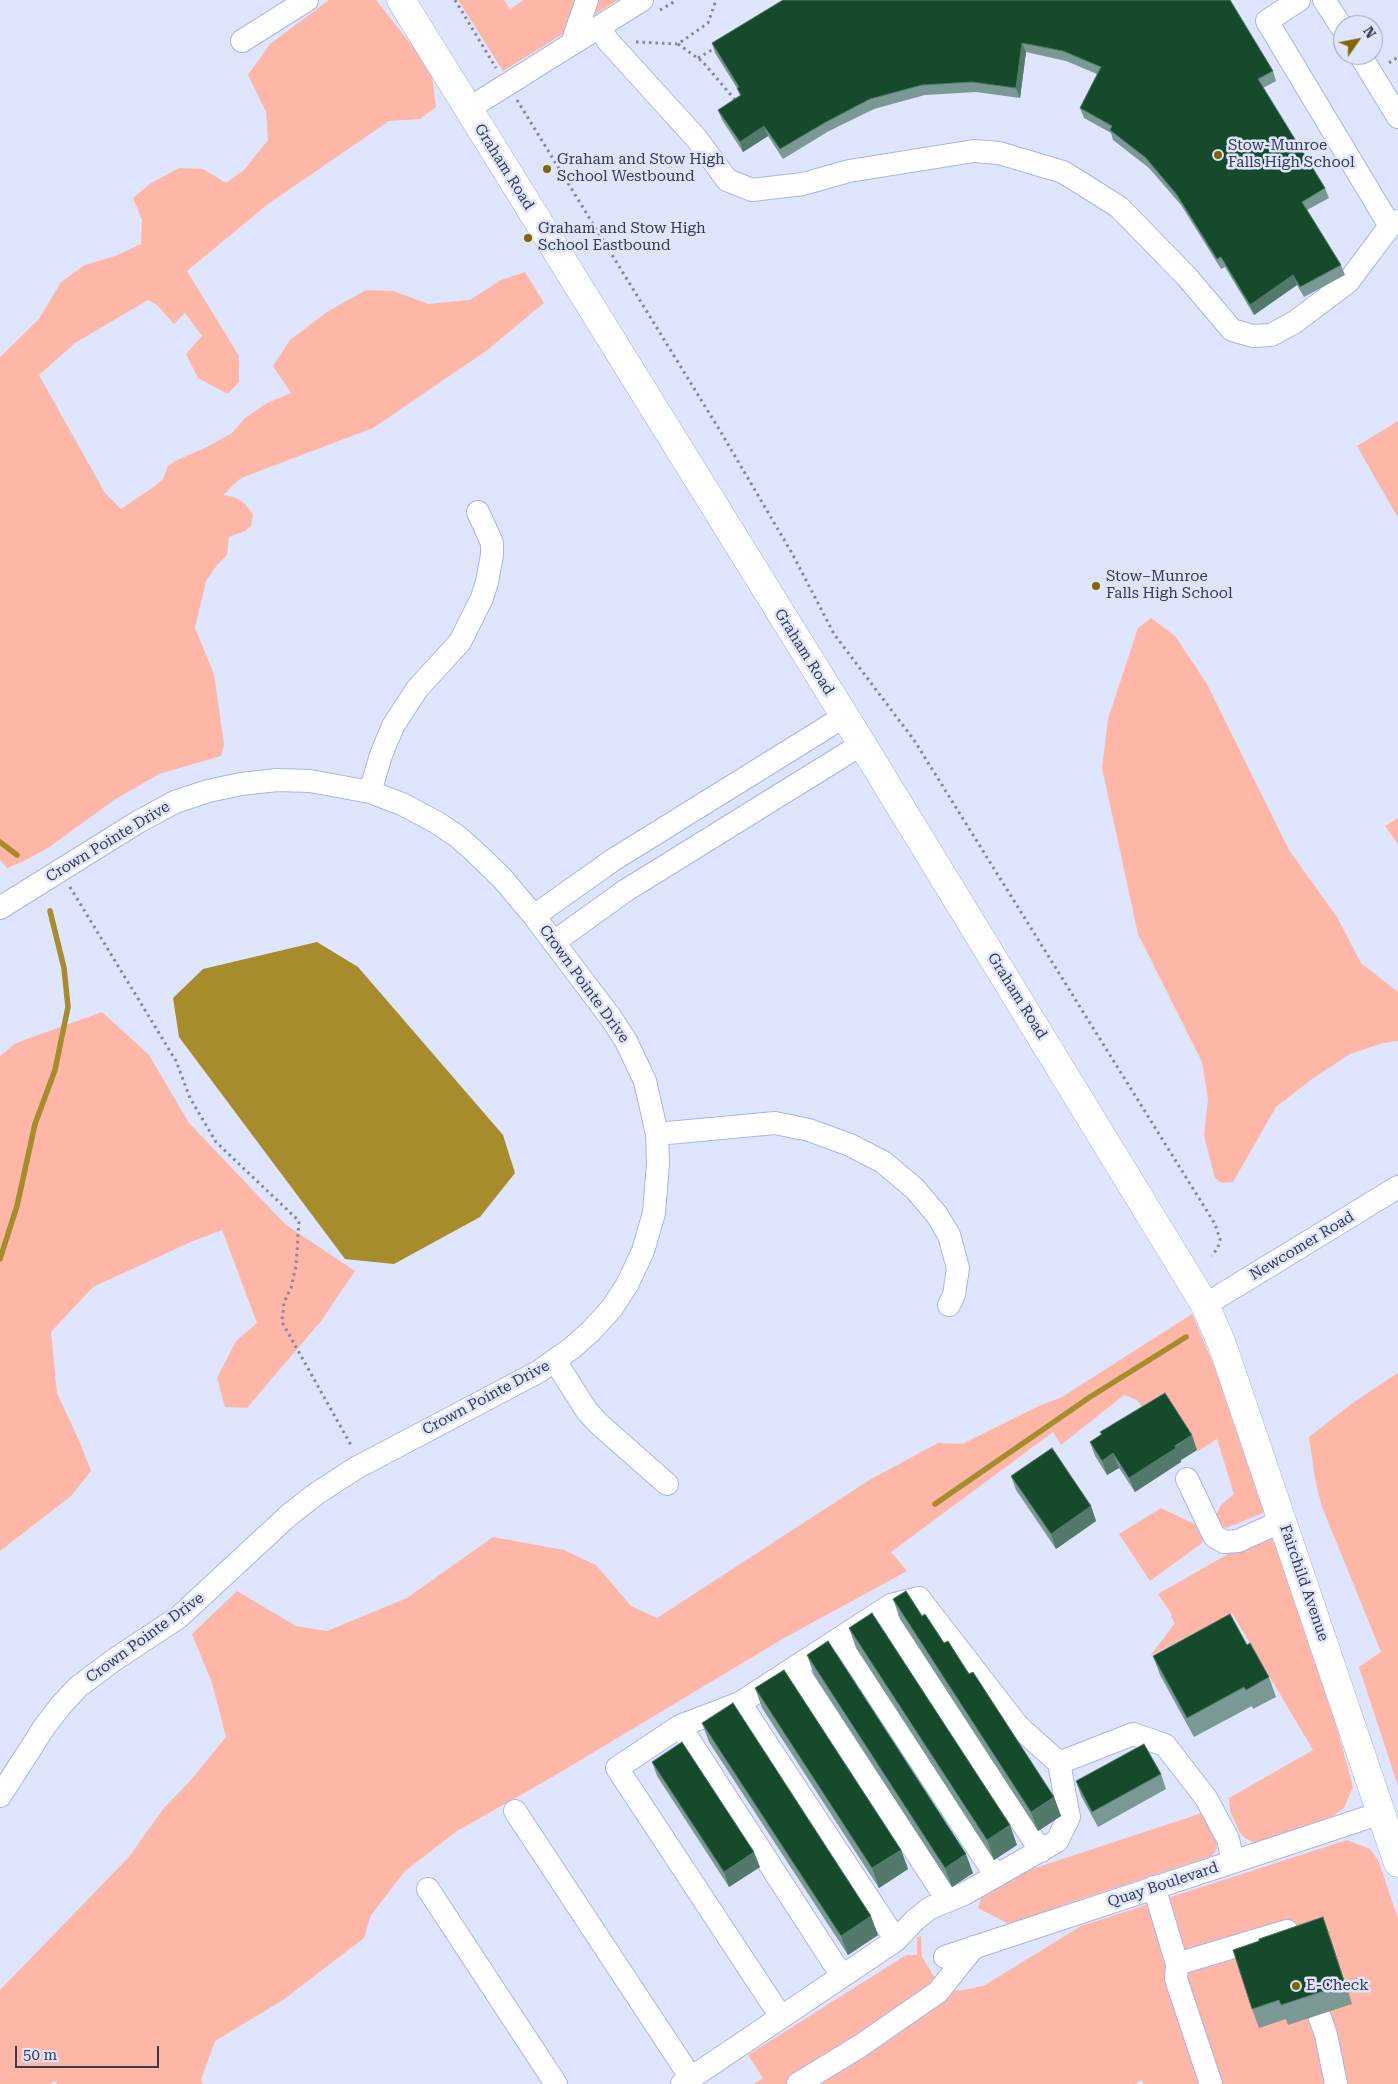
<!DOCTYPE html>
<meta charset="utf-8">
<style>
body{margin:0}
#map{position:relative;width:1398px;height:2084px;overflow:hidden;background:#dfe5fc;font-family:"Roboto Serif",serif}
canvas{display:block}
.north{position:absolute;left:1333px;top:15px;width:50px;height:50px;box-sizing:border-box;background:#dfe5fc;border:1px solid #9ba1b8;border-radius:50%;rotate:57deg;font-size:14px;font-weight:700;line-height:20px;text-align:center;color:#353b51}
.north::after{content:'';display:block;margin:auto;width:18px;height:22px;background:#7f6700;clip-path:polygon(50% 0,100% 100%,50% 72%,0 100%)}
.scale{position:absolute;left:15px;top:2046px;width:144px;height:22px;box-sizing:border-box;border:2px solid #353b51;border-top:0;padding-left:6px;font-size:15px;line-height:18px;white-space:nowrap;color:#353b51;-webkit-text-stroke:4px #dfe5fc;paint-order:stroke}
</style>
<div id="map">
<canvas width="1398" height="2084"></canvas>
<div class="north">N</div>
<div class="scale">50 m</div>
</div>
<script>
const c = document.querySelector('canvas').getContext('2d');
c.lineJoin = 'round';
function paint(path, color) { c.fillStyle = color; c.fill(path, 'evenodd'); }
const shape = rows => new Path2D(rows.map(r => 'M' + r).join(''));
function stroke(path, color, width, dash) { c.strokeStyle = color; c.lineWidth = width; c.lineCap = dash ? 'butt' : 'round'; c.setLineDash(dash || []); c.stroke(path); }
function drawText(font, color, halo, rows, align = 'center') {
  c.font = font + ' "Roboto Serif",serif'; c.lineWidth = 5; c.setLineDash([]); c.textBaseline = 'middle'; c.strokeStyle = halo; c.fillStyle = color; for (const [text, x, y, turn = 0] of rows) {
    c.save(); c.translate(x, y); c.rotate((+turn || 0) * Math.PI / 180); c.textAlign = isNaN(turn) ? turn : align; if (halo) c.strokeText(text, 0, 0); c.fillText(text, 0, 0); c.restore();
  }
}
paint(shape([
 [329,0,376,0,413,47,430,62,436,107,420,119,389,121,268,204,187,271,239,356,239,382,228,394,198,378,186,354,202,336,185,313,174,324,157,305,148,300,75,343,39,375,105,493,121,509,155,486,163,479,168,466,175,461,207,447,232,433,245,418,267,403,291,393,273,366,290,340,327,312,366,290,393,291,429,304,470,300,501,280,525,272,544,303,486,351,373,428,241,478,223,495,234,497,245,504,253,514,251,526,245,531,229,537,227,555,217,565,206,581,195,628,214,674,224,744,221,756,159,774,114,800,48,848,24,861,7,868,0,860,0,357,39,319,61,282,85,265,115,256,141,244,142,220,133,198,151,183,179,168,203,169,226,183,244,170,268,140,266,112,248,75,270,44],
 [458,0,504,0,510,9,524,0,618,0,503,71],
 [1398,421,1398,518,1357,446],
 [1151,618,1175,636,1207,684,1289,850,1337,917,1361,963,1398,992,1398,1041,1383,1043,1350,1054,1312,1079,1276,1107,1233,1182,1222,1183,1215,1178,1204,1136,1208,1099,1202,1062,1138,934,1102,768,1108,719,1138,628],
 [1398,818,1398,844,1385,826],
 [102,1012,149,1055,189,1123,286,1225,355,1271,321,1321,247,1408,225,1407,217,1378,236,1341,257,1323,222,1230,193,1241,93,1287,51,1332,57,1393,81,1445,91,1471,71,1496,0,1551,0,1056,16,1043],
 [1192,1314,1218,1375,1268,1509,1263,1513,1226,1528,1220,1525,1216,1516,1218,1511,1221,1505,1234,1494,1217,1439,1197,1452,1197,1450,1150,1418,1137,1400,1124,1395,1061,1445,1053,1432,891,1552,907,1571,786,1637,554,1776,457,1831,405,1871,371,1915,364,1938,283,2000,215,2041,201,2080,203,2084,57,2084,55,2081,51,2084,0,2084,0,1990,128,1858,163,1809,191,1780,226,1737,212,1683,192,1634,237,1591,296,1626,327,1631,407,1598,493,1537,564,1550,596,1565,631,1606,657,1618,871,1479,938,1443,962,1444,1039,1406,1062,1397],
 [1398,1373,1398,1786,1359,1667,1381,1652,1322,1507,1315,1479,1309,1437,1354,1402],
 [1161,1508,1201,1527,1203,1536,1202,1543,1150,1581,1119,1534],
 [1276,1533,1324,1680,1353,1787,1344,1808,1333,1816,1255,1843,1245,1838,1240,1833,1230,1811,1229,1798,1313,1750,1232,1613,1150,1656,1175,1623,1171,1617,1172,1615,1158,1594,1235,1550],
 [1205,1812,1216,1837,1217,1849,1212,1856,1075,1901,1011,1925,978,1908,982,1896,1020,1873],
 [1347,1840,1370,1849,1379,1862,1398,1919,1398,2084,1144,2084,1141,2080,1135,2084,754,2084,763,2078,748,2055,906,1955,917,1955,917,1937,921,1936,922,1957,939,1984,952,1991,965,1990,985,1985,1081,1926]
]), '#feb7a7');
paint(shape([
 [317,942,358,967,503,1135,515,1173,480,1217,394,1264,345,1259,179,1037,173,998,203,969]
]), '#a68c2b');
stroke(shape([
 [0,842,17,855],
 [0,1259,17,1206,35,1124,55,1070,68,1007,64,968,50,911],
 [935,1504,1090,1397,1186,1337]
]), '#a68c2b', 5.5);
const minor = shape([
 [1299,0,1267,21,1390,226,1398,221],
 [1324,0,1343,29],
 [599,27,608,41,697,139,727,180,752,190,803,184,849,171,974,151,999,153,1063,172,1119,207,1187,277,1232,330,1253,336,1271,335,1295,322,1348,282,1390,226],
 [242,41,307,0],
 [572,43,587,0],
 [1360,55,1398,117],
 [468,109,642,0],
 [370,792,381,755,393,726,417,689,460,642,482,598,487,582,492,555,492,543,478,512],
 [0,908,138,822,175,802,208,791,241,784,277,780,310,781,370,792,402,804,436,822,457,836,473,850,502,878,534,916,611,1018,626,1041,645,1081,657,1134,658,1164,654,1213,643,1251,627,1285,612,1308,591,1331,572,1348,538,1372,356,1468,316,1494,289,1515,179,1617,114,1660,78,1687,62,1704,45,1726,0,1796],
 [534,916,613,860,845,716],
 [554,942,625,891,862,744],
 [657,1134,775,1123,809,1130,850,1145,883,1162,915,1189,937,1215,949,1235,958,1268,954,1295,949,1305],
 [1205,1305,1398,1187],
 [555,1361,587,1411,599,1424,667,1484],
 [1187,1479,1214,1536,1224,1542,1238,1541,1282,1521],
 [882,1611,1041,1851],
 [840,1638,996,1876],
 [795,1667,948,1901],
 [740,1703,680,1726,617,1768,781,2017],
 [680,1726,842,1976],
 [1059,1763,1069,1817,1057,1841,964,1894,930,1908,915,1920,896,1940,740,1703,891,1605,919,1598,1018,1726,1059,1763,1133,1734,1165,1745,1206,1798,1228,1839,1233,1862],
 [515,1811,691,2078],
 [1154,1887,1177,1964,1176,1979,1211,2084],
 [428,1889,556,2084],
 [945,1957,1381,1813],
 [1177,1964,1287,1931],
 [1319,2015,1326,2035,1336,2084],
 [682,2084,896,1940],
 [798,2084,860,2046,938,1992,974,1947]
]);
const major = shape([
 [401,0,862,744,1205,1305,1222,1344,1398,1863]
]);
stroke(minor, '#a8b5ec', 24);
stroke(major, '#a8b5ec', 29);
stroke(shape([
 [455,0,496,68],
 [660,10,677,0],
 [636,42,678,44,708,23,716,0],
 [678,44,703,62,736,101],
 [698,58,717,47],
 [1389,63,1398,57],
 [517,100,722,434,793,555,834,634,914,740,1215,1224,1220,1239,1218,1247,1212,1256],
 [70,887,176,1061,190,1098,216,1142,299,1221,296,1266,291,1288,284,1302,282,1322,352,1447]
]), '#82889e', 3, [2.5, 4]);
stroke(minor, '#fff', 22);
stroke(major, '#fff', 28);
paint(shape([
 [783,0,1273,71,1276,81,1263,88,1325,188,1329,198,1307,210,1341,265,1345,275,1304,297,1297,285,1254,315,1225,267,1221,269,1181,205,1149,168,1113,140,1111,133,1084,118,1080,108,1097,74,1066,61,1026,52,1020,98,976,92,925,95,874,109,829,131,783,159,768,136,743,152,722,120,718,110,740,96,737,88,715,53,712,43],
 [1100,1432,1197,1450,1181,1460,1181,1462,1135,1492,1119,1468,1107,1475,1095,1456,1090,1442,1101,1435],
 [1011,1476,1091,1506,1096,1521,1056,1549,1016,1490],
 [893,1599,922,1616,969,1674,1054,1797,1061,1816,1038,1831,900,1619],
 [849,1628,1017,1845,994,1860,856,1648],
 [1247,1645,1269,1677,1276,1697,1253,1709,1252,1706,1194,1737,1160,1675,1153,1656],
 [807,1655,973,1873,952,1887,814,1675],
 [755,1688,901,1850,908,1869,879,1888,762,1708],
 [702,1723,878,1935,848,1955,709,1742],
 [652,1762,760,1867,729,1887,657,1776],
 [1161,1774,1166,1789,1098,1827,1081,1796,1076,1781],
 [1330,1937,1352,2004,1288,2025,1286,2019,1259,2028,1252,2009]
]), '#7a9894');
paint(shape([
 [1022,43,1026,52,1020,98,1016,88],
 [764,126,768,136,743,152,740,142],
 [1293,275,1297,285,1254,315,1250,305],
 [1192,1435,1197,1450,1181,1460,1181,1462,1135,1492,1129,1478],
 [1113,1453,1119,1468,1107,1475,1102,1461],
 [1091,1506,1096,1521,1056,1549,1051,1534],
 [1054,1797,1061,1816,1038,1831,1031,1812],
 [1010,1825,1017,1845,994,1860,987,1840],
 [901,1850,908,1869,879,1888,872,1868],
 [754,1852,760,1867,729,1887,724,1872],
 [966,1854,973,1873,952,1887,945,1868],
 [871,1916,878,1935,848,1955,841,1936],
 [1323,1917,1330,1937,1352,2004,1345,1984]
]), '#52796a');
const building = shape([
 [783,0,1230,0,1273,71,1258,79,1325,188,1302,202,1341,265,1300,287,1293,275,1250,305,1221,257,1217,259,1177,195,1146,158,1110,130,1112,126,1080,108,1101,67,1063,51,1022,43,1016,88,972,82,922,85,870,99,826,122,780,149,764,126,740,142,718,110,741,95,737,88,739,87,712,43,783,0],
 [1165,1393,1192,1435,1175,1446,1176,1448,1129,1478,1113,1453,1102,1461,1090,1442,1102,1434,1100,1432,1165,1393],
 [1052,1448,1091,1506,1051,1534,1011,1476,1052,1448],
 [906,1591,922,1616,925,1614,944,1643,948,1641,969,1674,973,1672,1054,1797,1031,1812,893,1599,906,1591],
 [872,1613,1010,1825,987,1840,849,1628,872,1613],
 [1230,1614,1247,1645,1250,1643,1269,1677,1246,1690,1244,1687,1187,1718,1153,1656,1230,1614],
 [828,1641,966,1854,945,1868,807,1655,828,1641],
 [784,1670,901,1850,872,1868,755,1688,784,1670],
 [733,1703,871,1916,841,1936,702,1723,733,1703],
 [682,1742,754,1852,724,1872,652,1762,682,1742],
 [1144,1744,1161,1774,1092,1812,1076,1781,1144,1744],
 [1323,1917,1345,1984,1281,2005,1279,2000,1252,2009,1233,1950,1259,1941,1259,1939,1323,1917]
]);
paint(building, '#154b2b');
stroke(building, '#52796a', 1);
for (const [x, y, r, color] of [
 [1218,155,5,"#7f6700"],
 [547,169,5,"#7f6700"],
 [528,238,5,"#7f6700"],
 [1096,586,5,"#7f6700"],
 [1296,1986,5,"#7f6700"]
]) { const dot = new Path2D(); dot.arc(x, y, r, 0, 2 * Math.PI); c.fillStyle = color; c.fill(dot); stroke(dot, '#dfe5fc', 2); }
drawText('15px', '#353b51', '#dfe5fc', [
 ["Stow-Munroe",1228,146],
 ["Falls High School",1228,163],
 ["Graham and Stow High",557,160],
 ["School Westbound",557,177],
 ["Graham and Stow High",538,229],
 ["School Eastbound",538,246],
 ["Stow–Munroe",1106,577],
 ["Falls High School",1106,594],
 ["E-Check",1306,1986]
], 'left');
drawText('15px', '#353b51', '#dfe5fc', [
 ["Graham Road",504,167,58],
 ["Graham Road",804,652,58],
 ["Crown Pointe Drive",108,842,-31],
 ["Crown Pointe Drive",584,984,54],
 ["Graham Road",1017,996,58],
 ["Newcomer Road",1302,1246,-31],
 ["Crown Pointe Drive",486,1398,-28],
 ["Fairchild Avenue",1304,1583,71],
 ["Crown Pointe Drive",145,1638,-36],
 ["Quay Boulevard",1163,1885,-18]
]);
</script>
